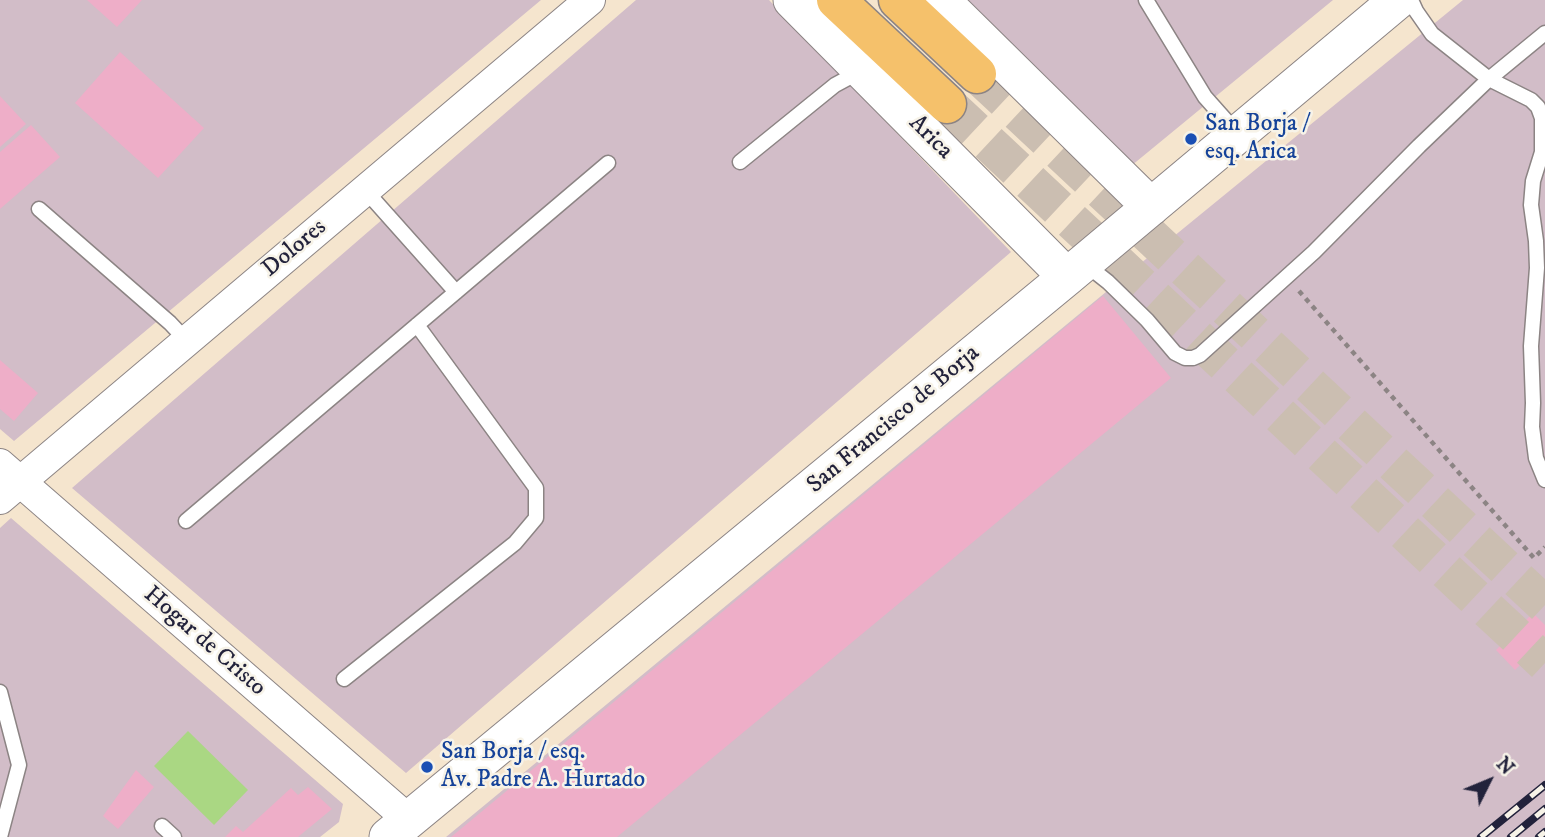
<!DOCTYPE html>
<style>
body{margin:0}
#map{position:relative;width:1545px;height:837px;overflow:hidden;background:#f5e5ce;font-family:"IM FELL DW Pica",serif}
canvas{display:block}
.north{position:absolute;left:1454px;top:746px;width:70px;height:70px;-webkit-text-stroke:5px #f7f3e8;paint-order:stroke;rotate:47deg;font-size:19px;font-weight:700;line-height:28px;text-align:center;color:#22223b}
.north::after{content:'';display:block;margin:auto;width:24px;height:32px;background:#22223b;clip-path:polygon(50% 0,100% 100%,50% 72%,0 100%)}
</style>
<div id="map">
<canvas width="1545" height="837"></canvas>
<div class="north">N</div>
</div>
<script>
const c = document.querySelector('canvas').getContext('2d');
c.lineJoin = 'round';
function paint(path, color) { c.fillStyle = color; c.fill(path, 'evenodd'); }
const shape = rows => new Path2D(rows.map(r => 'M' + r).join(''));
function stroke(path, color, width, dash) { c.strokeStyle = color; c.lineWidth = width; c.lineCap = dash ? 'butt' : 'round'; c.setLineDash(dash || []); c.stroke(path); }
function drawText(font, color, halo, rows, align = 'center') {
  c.font = font + ' "IM FELL DW Pica",serif'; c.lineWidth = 5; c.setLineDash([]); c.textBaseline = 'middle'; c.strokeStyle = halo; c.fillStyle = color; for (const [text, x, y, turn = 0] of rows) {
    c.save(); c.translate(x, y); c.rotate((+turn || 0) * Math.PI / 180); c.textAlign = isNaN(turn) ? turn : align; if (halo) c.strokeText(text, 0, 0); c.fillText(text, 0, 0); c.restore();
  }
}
paint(shape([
 [0,0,541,0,14,441,0,429],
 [636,0,769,0,1011,252,406,773,72,488],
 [964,0,1333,0,1131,166],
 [1463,0,1545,0,1545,837,446,837,1135,268],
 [11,518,343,804,339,822,320,837,0,837,0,528]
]), '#d2bdc8');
paint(shape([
 [188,731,248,790,214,825,154,766]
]), '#aad783');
paint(shape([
 [87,0,142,0,117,27],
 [120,52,204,128,158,178,75,103],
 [0,96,26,124,0,147],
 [31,125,60,157,0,209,0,152],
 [1103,296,1171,378,617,837,451,837],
 [0,360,38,393,14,421,0,409],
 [1533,613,1545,625,1545,640,1515,670,1496,650],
 [136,770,154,787,118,829,103,816],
 [308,787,332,809,298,837,225,837,236,826,243,832,291,788,298,795]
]), '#eeaec8');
stroke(shape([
 [977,74,1545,605],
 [947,104,1545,663]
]), '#cbbeb1', 38, [38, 19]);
const service = shape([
 [1146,0,1205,97,1237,133],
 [1411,0,1416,11,1432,34,1489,79,1531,100,1538,107,1542,118,1542,152,1533,181,1531,205,1536,241,1537,268,1531,346,1533,403,1532,427,1536,458,1545,480],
 [740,162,835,85,861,71],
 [365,190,456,292],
 [39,209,170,323,187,341],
 [1084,263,1108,282,1147,320,1175,353,1185,358,1193,358,1200,355,1314,252,1419,146,1489,79,1545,33],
 [186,521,608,163],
 [344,679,515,543,536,518,536,488,417,325],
 [0,692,19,765,0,837],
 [162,826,174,837]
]);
const minor = shape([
 [0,464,409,820],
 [0,499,590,0]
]);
const tertiary = shape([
 [792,0,1067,277],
 [941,0,1151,207],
 [388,837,1067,277,1398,0]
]);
const primary = shape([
 [836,0,947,104],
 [898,0,977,74]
]);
stroke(service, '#8c8484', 17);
stroke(minor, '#8c8484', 32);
stroke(tertiary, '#8c8484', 39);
stroke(primary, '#8c8484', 41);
stroke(shape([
 [1299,291,1534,558,1545,547]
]), '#8c8484', 4.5, [5, 5]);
stroke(service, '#fff', 14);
stroke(minor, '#fff', 30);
stroke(tertiary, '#fff', 37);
stroke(primary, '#f5c16b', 38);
const rail = shape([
 [1481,837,1545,785],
 [1511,837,1545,809],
 [1539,837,1545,832]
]);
stroke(rail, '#22223b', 8);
stroke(rail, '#f7f3e8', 5, [16]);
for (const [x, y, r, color] of [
 [1191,139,7,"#1a4fb4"],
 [427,767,7,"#1a4fb4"]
]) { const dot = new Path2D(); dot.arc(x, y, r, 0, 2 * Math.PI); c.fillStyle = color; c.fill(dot); stroke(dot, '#f7f3e8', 2.5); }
drawText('24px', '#164399', '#f7f3e8', [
 ["San Borja /",1205,125],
 ["esq. Arica",1205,153],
 ["San Borja / esq.",441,753],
 ["Av. Padre A. Hurtado",441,781]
], 'left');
drawText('24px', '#22223b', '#f7f3e8', [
 ["Arica",930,138,45],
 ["Dolores",295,249,-40],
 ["San Francisco de Borja",894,420,-40],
 ["Hogar de Cristo",204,642,41]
]);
</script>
